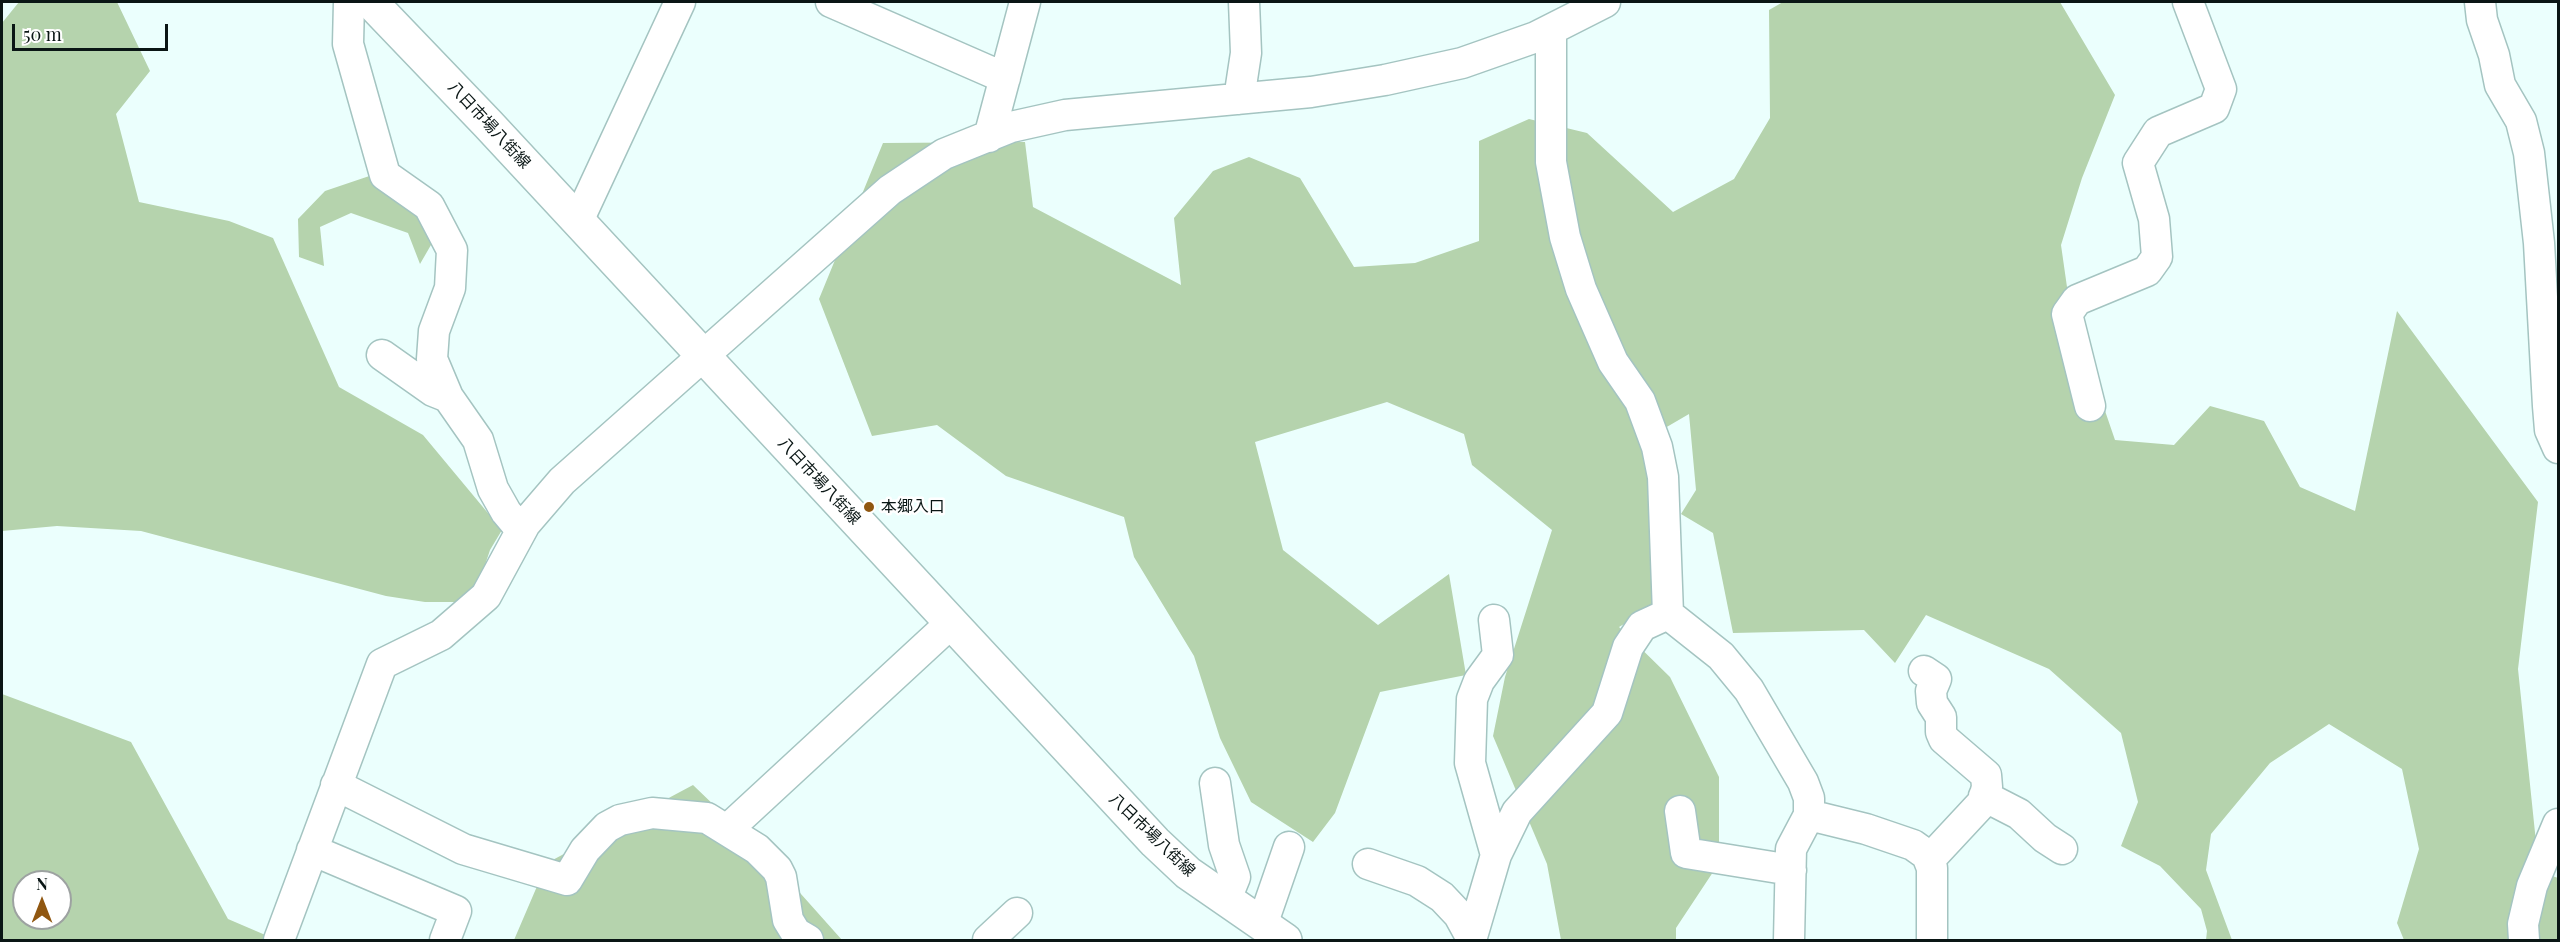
<!DOCTYPE html>
<meta charset="utf-8">
<style>
body{margin:0}
#map{position:relative;width:2560px;height:942px;overflow:hidden;background:#ebfffd;font-family:"Playfair Display",serif}
canvas{display:block}
.frame{position:absolute;inset:0;border:3px solid #0a1615;pointer-events:none}
.north{position:absolute;left:12px;top:870px;width:60px;height:60px;box-sizing:border-box;background:#fff;border:2px solid #9da2a1;border-radius:50%;rotate:0deg;font-size:16px;font-weight:700;line-height:24px;text-align:center;color:#0a1615}
.north::after{content:'';display:block;margin:auto;width:21px;height:27px;background:#905711;clip-path:polygon(50% 0,100% 100%,50% 72%,0 100%)}
.scale{position:absolute;left:12px;top:24px;width:156px;height:27px;box-sizing:border-box;border:3px solid #0a1615;border-top:0;padding-left:8px;font-size:18px;line-height:21px;white-space:nowrap;color:#0a1615;-webkit-text-stroke:4px #fff;paint-order:stroke}
</style>
<div id="map">
<canvas width="2560" height="942"></canvas>
<div class="frame"></div>
<div class="north">N</div>
<div class="scale">50 m</div>
</div>
<script>
const c = document.querySelector('canvas').getContext('2d');
c.lineJoin = 'round';
function paint(path, color) { c.fillStyle = color; c.fill(path, 'evenodd'); }
const shape = rows => new Path2D(rows.map(r => 'M' + r).join(''));
function stroke(path, color, width, dash) { c.strokeStyle = color; c.lineWidth = width; c.lineCap = dash ? 'butt' : 'round'; c.setLineDash(dash || []); c.stroke(path); }
function drawText(font, color, halo, rows, align = 'center') {
  c.font = font + ' "Playfair Display","Noto Sans JP",serif'; c.lineWidth = 5; c.setLineDash([]); c.textBaseline = 'middle'; c.strokeStyle = halo; c.fillStyle = color; for (const [text, x, y, turn = 0] of rows) {
    c.save(); c.translate(x, y); c.rotate((+turn || 0) * Math.PI / 180); c.textAlign = isNaN(turn) ? turn : align; if (halo) c.strokeText(text, 0, 0); c.fillText(text, 0, 0); c.restore();
  }
}
paint(shape([
 [19,2,117,2,150,71,116,114,139,202,229,221,273,238,339,387,423,435,502,530,490,550,480,580,464,602,425,602,386,596,141,531,57,526,2,531,2,23],
 [1783,2,2060,2,2115,95,2082,178,2061,245,2067,287,2079,335,2115,440,2174,445,2210,406,2264,421,2300,487,2355,511,2397,311,2538,502,2518,669,2539,871,2558,878,2558,940,2404,940,2397,923,2419,849,2402,769,2329,724,2270,763,2211,834,2206,870,2232,940,2206,940,2207,931,2201,909,2160,866,2121,846,2138,802,2121,733,2049,669,1926,615,1895,663,1864,630,1733,633,1713,533,1681,514,1696,490,1689,414,1665,428,1658,604,1619,627,1670,677,1719,777,1719,863,1676,928,1676,940,1561,940,1547,864,1493,736,1505,677,1552,530,1472,465,1464,434,1387,402,1255,442,1283,550,1378,625,1449,574,1466,675,1380,692,1335,813,1313,842,1251,802,1220,738,1194,656,1134,557,1124,517,1006,476,937,425,872,436,819,299,883,143,1025,142,1033,207,1181,285,1174,218,1213,171,1249,157,1300,178,1354,267,1415,263,1479,241,1479,141,1529,119,1587,133,1673,212,1734,179,1770,118,1769,10],
 [396,167,435,238,420,264,408,233,351,213,320,227,324,266,299,257,298,219,325,191],
 [2,694,131,742,228,919,277,940,2,940],
 [24,882,60,882,60,918,24,918],
 [693,785,768,857,842,940,514,940,547,863]
]), '#b5d3ad');
const minor = shape([
 [349,2,348,44,385,175,429,206,452,250,450,288,434,331,432,359,448,397,478,440,493,489,506,512,521,530],
 [831,2,1005,78],
 [2480,2,2482,20,2494,55,2500,85,2521,121,2529,153,2539,243,2548,406,2550,430,2558,448],
 [1551,30,1551,162,1565,237,1581,289,1613,362,1640,401,1657,447,1663,477,1668,614,1721,656,1749,690,1803,782,1809,798,1809,815,1791,849,1789,940],
 [1239,99,1246,53,1244,2],
 [989,137,1025,2],
 [578,221,680,2],
 [382,355,433,391,448,397],
 [2090,406,2067,314,2077,300,2147,271,2157,257,2154,219,2138,163,2158,132,2214,108,2221,89,2188,2],
 [1494,620,1498,655,1479,681,1472,699,1470,763,1496,855],
 [1924,671,1936,679,1931,691,1932,703,1941,717,1941,732,1944,739,1986,775,1987,787,1983,802,1929,860],
 [1215,783,1224,845,1235,877,1226,899],
 [336,785,463,849,567,880,585,850,607,827,620,820,652,813,707,818,757,849,777,869,781,877,788,920,796,933,808,940],
 [1984,796,2019,814,2045,838,2062,849],
 [1680,811,1686,853,1791,870],
 [1809,815,1866,829,1913,845,1927,855,1932,868,1932,940],
 [728,829,951,623],
 [312,850,456,911,445,940],
 [1368,864,1417,881,1442,897,1459,915,1471,937],
 [1262,925,1289,847],
 [279,940,382,664,441,635,486,596,525,524,562,481,890,190,944,154,1011,127,1065,115,1311,92,1385,80,1462,63,1536,37,1605,2],
 [988,940,1017,913],
 [1471,940,1496,855,1517,812,1607,713,1628,647,1642,626,1668,614],
 [2524,940,2523,924,2532,886,2558,824]
]);
const major = shape([
 [371,2,488,124,1155,842,1188,873,1285,940]
]);
stroke(minor, '#a4c4c1', 33);
stroke(major, '#a4c4c1', 36);
stroke(minor, '#fff', 30);
stroke(major, '#fff', 33);
for (const [x, y, r, color] of [
 [869,507,6,"#905711"]
]) { const dot = new Path2D(); dot.arc(x, y, r, 0, 2 * Math.PI); c.fillStyle = color; c.fill(dot); stroke(dot, '#fff', 2); }
drawText('16px', '#0a1615', '#fff', [
 ["八日市場八街線",489,125,47],
 ["八日市場八街線",819,481,47],
 ["八日市場八街線",1152,835,44]
]);
drawText('16px', '#0a1615', '#fff', [
 ["本郷入口",881,507]
], 'left');
</script>
